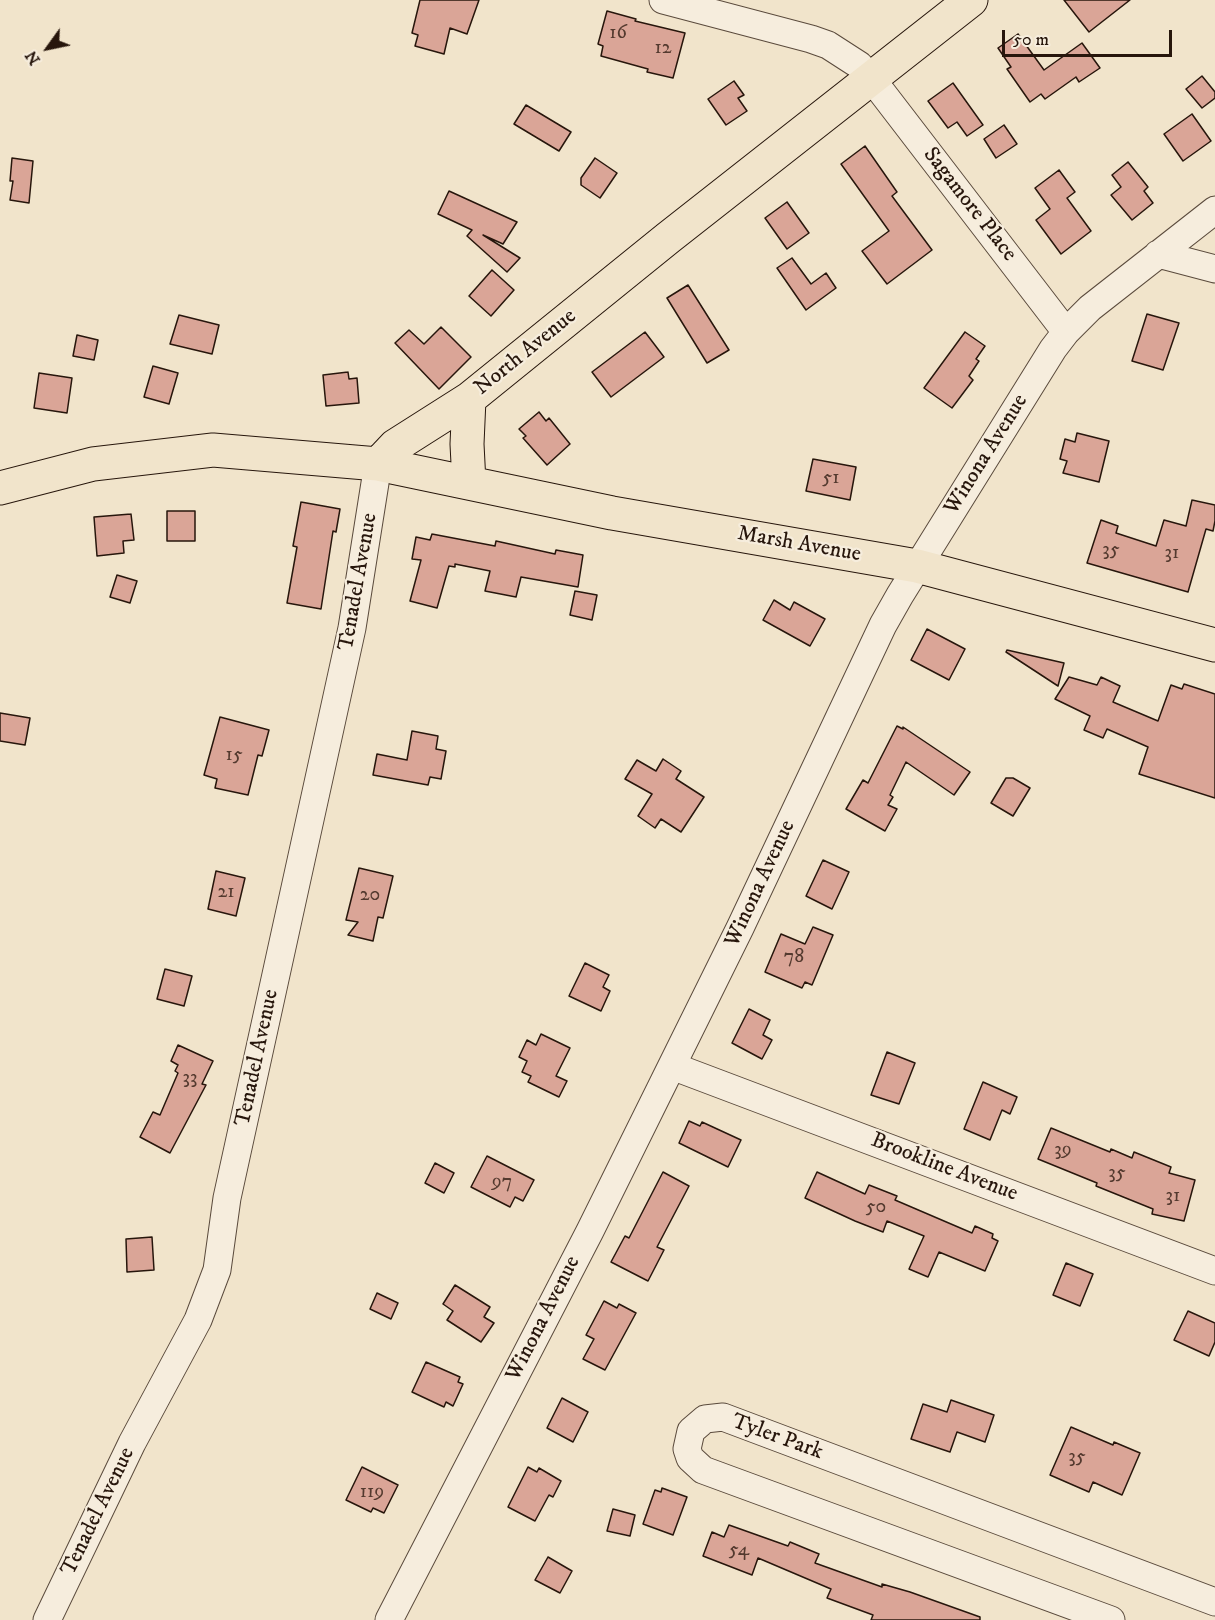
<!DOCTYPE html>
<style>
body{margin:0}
#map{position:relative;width:1215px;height:1620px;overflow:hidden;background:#f1e4cb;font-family:"IM FELL DW Pica",serif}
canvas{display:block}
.north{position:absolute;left:18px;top:18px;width:60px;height:60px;-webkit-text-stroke:4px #f6eddd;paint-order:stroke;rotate:237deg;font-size:16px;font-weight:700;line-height:24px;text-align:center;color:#27160c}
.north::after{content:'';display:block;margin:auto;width:21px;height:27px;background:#27160c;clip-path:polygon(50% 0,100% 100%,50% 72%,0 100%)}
.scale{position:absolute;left:1002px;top:30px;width:170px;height:27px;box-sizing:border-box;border:3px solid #27160c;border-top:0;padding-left:8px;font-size:18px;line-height:21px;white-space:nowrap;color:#27160c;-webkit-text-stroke:4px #f6eddd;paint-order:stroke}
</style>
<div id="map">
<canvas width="1215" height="1620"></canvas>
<div class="north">N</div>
<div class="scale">50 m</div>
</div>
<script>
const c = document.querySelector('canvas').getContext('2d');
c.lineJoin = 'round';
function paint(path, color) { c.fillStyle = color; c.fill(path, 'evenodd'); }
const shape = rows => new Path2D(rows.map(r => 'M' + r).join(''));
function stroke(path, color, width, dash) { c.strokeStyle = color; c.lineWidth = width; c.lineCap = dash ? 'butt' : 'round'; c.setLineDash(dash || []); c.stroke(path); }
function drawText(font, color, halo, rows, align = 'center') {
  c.font = font + ' "IM FELL DW Pica",serif'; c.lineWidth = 4.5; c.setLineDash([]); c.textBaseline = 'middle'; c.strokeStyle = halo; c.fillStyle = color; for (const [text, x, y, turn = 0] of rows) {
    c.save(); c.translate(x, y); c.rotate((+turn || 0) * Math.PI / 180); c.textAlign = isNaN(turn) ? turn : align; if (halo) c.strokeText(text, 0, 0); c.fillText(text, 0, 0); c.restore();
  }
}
const building = shape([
 [420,0,479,0,467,34,450,28,444,54,415,46,418,35,412,33,420,0],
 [1064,0,1130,0,1089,32,1064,0],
 [607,11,636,19,635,21,685,33,673,78,647,72,648,69,601,56,603,46,598,44,607,11],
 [1018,34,1044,70,1082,43,1100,68,1079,82,1076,77,1045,99,1041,94,1030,102,1007,69,1011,67,998,48,1018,34],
 [1202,76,1215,92,1215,98,1202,108,1186,89,1202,76],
 [734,81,744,95,738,98,747,111,726,125,708,99,734,81],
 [953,83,983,125,967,136,957,122,948,128,928,101,953,83],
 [526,105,571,132,559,151,514,124,526,105],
 [1192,114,1211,141,1183,161,1164,134,1192,114],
 [1004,125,1017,144,996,158,984,139,1004,125],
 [865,146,897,192,892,196,932,250,887,284,862,251,889,231,841,164,865,146],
 [12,158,33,161,29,203,10,200,13,181,10,181,12,158],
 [595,158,617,173,600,198,581,185,581,178,595,158],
 [1128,162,1148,187,1144,191,1153,203,1132,220,1111,195,1121,187,1112,175,1128,162],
 [1059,170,1075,192,1067,198,1091,231,1061,254,1036,220,1050,209,1035,188,1059,170],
 [449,191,517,222,503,244,483,235,520,258,507,272,467,236,472,230,438,214,449,191],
 [787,202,809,233,787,249,765,218,787,202],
 [792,258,811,284,826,273,836,288,806,310,777,268,792,258],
 [492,270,514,290,491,316,469,296,492,270],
 [688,285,729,350,707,363,667,298,688,285],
 [1147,314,1179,323,1163,370,1132,361,1147,314],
 [179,315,219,325,212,354,170,344,179,315],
 [441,327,471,357,439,389,395,343,409,330,424,344,441,327],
 [645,332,664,357,611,397,592,372,645,332],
 [965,332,985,346,976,359,979,361,969,376,973,380,952,408,924,388,965,332],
 [77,335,98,340,94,360,73,356,77,335],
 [153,366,178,373,169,404,144,397,153,366],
 [348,372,349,379,357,378,359,403,326,406,323,375,348,372],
 [39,373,72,378,67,413,34,408,39,373],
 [539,412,546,421,549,418,570,444,547,465,523,438,526,436,519,429,539,412],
 [1077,433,1109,441,1099,482,1063,473,1067,461,1060,459,1065,439,1075,442,1077,433],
 [813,459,856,467,850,500,806,491,813,459],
 [1192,500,1215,505,1215,521,1213,531,1206,529,1188,592,1087,563,1101,520,1118,526,1116,533,1156,546,1164,520,1186,526,1192,500],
 [301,502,340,509,336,532,333,531,321,609,287,603,297,547,293,546,301,502],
 [167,511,195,511,195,541,167,541,167,511],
 [131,514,134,540,123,541,124,553,97,556,94,517,131,514],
 [432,534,495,546,496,541,555,554,556,550,583,555,578,587,521,577,516,597,485,591,490,571,455,564,455,567,449,566,437,608,410,601,421,560,412,559,416,537,430,540,432,534],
 [117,575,137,581,130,603,110,597,117,575],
 [575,591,597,595,592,620,570,615,575,591],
 [774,600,790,610,794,602,825,619,810,646,763,620,774,600],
 [927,629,965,649,949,680,911,660,927,629],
 [1007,650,1064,663,1058,686,1006,652,1007,650],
 [1069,677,1097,685,1101,677,1120,686,1113,702,1158,721,1171,685,1182,689,1184,684,1215,694,1215,798,1139,774,1148,747,1107,729,1103,738,1084,730,1090,716,1055,699,1069,677],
 [0,713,30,718,25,745,0,741,0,713],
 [220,717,269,730,262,756,258,755,248,795,215,788,217,779,204,775,220,717],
 [897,726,903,729,903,727,970,772,954,795,906,762,890,795,893,797,888,805,897,809,885,831,846,809,863,780,868,783,897,726],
 [412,731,438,736,436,749,446,751,441,779,430,777,428,785,373,775,377,754,407,760,412,731],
 [663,759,681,771,676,779,704,797,681,832,661,819,655,828,638,816,652,794,625,779,637,760,656,771,663,759],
 [1006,778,1013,778,1030,788,1013,816,991,803,1006,778],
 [823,860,849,872,832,909,806,896,823,860],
 [359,868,393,876,383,918,378,917,373,941,348,935,358,922,346,920,359,868],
 [216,871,245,878,236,916,208,909,216,871],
 [813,927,833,935,812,985,805,982,802,988,765,972,781,934,805,944,813,927],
 [585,963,609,975,603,987,610,991,601,1011,569,996,585,963],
 [165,969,192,976,184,1006,157,999,165,969],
 [749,1009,770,1020,763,1035,772,1040,762,1059,732,1043,749,1009],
 [541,1034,570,1048,556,1076,567,1081,559,1097,528,1082,531,1076,522,1072,527,1061,519,1057,527,1040,536,1045,541,1034],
 [178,1045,213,1061,202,1084,206,1085,170,1153,140,1137,153,1112,160,1115,178,1073,175,1071,178,1065,171,1061,178,1045],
 [887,1052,915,1063,899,1104,871,1095,887,1052],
 [983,1082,1017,1097,1010,1114,1002,1110,990,1140,964,1129,983,1082],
 [689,1121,700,1126,702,1122,741,1140,728,1167,679,1143,689,1121],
 [1051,1128,1110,1152,1111,1149,1132,1158,1134,1152,1171,1167,1169,1173,1195,1180,1184,1221,1152,1214,1153,1209,1096,1186,1097,1183,1038,1159,1051,1128],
 [487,1156,534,1180,523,1201,515,1197,510,1207,471,1187,487,1156],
 [435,1163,454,1173,444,1193,425,1183,435,1163],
 [663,1172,689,1186,657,1247,664,1250,648,1281,611,1262,625,1236,629,1238,663,1172],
 [817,1172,865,1194,869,1185,897,1196,895,1200,972,1233,975,1226,993,1234,992,1238,998,1241,985,1271,939,1252,928,1277,909,1269,924,1236,887,1221,883,1232,855,1221,805,1198,817,1172],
 [152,1237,154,1270,127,1272,126,1239,152,1237],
 [1066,1263,1093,1274,1080,1306,1053,1295,1066,1263],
 [455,1285,490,1307,484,1317,494,1323,481,1342,447,1320,453,1311,443,1304,455,1285],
 [377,1293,398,1303,391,1319,370,1309,377,1293],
 [604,1301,617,1308,619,1304,636,1313,605,1370,583,1359,594,1339,586,1335,604,1301],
 [1188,1311,1215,1323,1215,1342,1209,1356,1174,1340,1188,1311],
 [426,1362,460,1377,458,1382,463,1384,453,1406,446,1402,444,1407,412,1392,426,1362],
 [562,1398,588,1412,573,1442,547,1428,562,1398],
 [951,1400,994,1415,985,1442,957,1432,950,1452,911,1439,923,1404,947,1412,951,1400],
 [1071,1427,1113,1445,1114,1442,1140,1453,1122,1495,1093,1482,1089,1492,1050,1475,1071,1427],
 [362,1467,398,1485,384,1513,373,1508,371,1512,346,1500,362,1467],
 [528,1467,537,1472,539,1468,561,1481,553,1497,549,1495,535,1521,508,1507,528,1467],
 [662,1488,687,1497,673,1535,643,1524,655,1490,661,1492,662,1488],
 [613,1509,635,1515,630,1536,607,1531,613,1509],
 [729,1525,788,1546,790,1542,819,1554,815,1563,882,1587,882,1584,910,1592,980,1617,980,1620,871,1620,873,1615,827,1598,831,1589,758,1558,752,1575,703,1556,712,1532,724,1537,729,1525],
 [548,1557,572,1571,560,1593,535,1580,548,1557]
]);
paint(building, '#daa597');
stroke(building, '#27160c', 1.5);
const minor = shape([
 [663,0,811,39,828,45,859,65,871,78,1066,332],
 [1158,254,1215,269],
 [672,1066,1215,1271],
 [47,1620,132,1443,198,1320,217,1270,227,1198,352,628,378,464],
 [389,1620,590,1231,740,928,883,625,900,595,1053,349,1066,332,1090,308,1215,210],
 [1111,1620,703,1470,690,1458,687,1449,691,1431,705,1419,723,1417,1215,1602]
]);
const major = shape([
 [469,399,467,444,469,483],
 [378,464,612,513,917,566,1215,645],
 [0,488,93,464,213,450,378,464,395,446,469,399,668,238,971,0]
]);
stroke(minor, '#5a4a3c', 29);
stroke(major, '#27160c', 35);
stroke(minor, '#f6eddd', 27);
stroke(major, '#f1e4cb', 33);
drawText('20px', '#543a2f', null, [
 ["16",618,34],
 ["12",663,49],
 ["51",831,479],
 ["35",1111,551],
 ["31",1172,554],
 ["15",234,756],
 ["21",226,893],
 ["20",370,896],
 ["78",794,958],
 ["33",190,1079],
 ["39",1063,1151],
 ["35",1117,1174],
 ["97",502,1183],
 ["31",1173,1197],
 ["50",876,1208],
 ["35",1077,1458],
 ["119",372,1493],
 ["54",739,1551]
]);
drawText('22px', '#27160c', '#f6eddd', [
 ["Sagamore Place",969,205,52],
 ["North Avenue",526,353,-39],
 ["Winona Avenue",987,455,-58],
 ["Marsh Avenue",799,545,10],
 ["Tenadel Avenue",359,582,-80],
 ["Winona Avenue",761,884,-65],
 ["Tenadel Avenue",258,1058,-78],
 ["Brookline Avenue",944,1168,21],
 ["Winona Avenue",544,1319,-63],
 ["Tyler Park",777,1438,20],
 ["Tenadel Avenue",99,1512,-64]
]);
</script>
